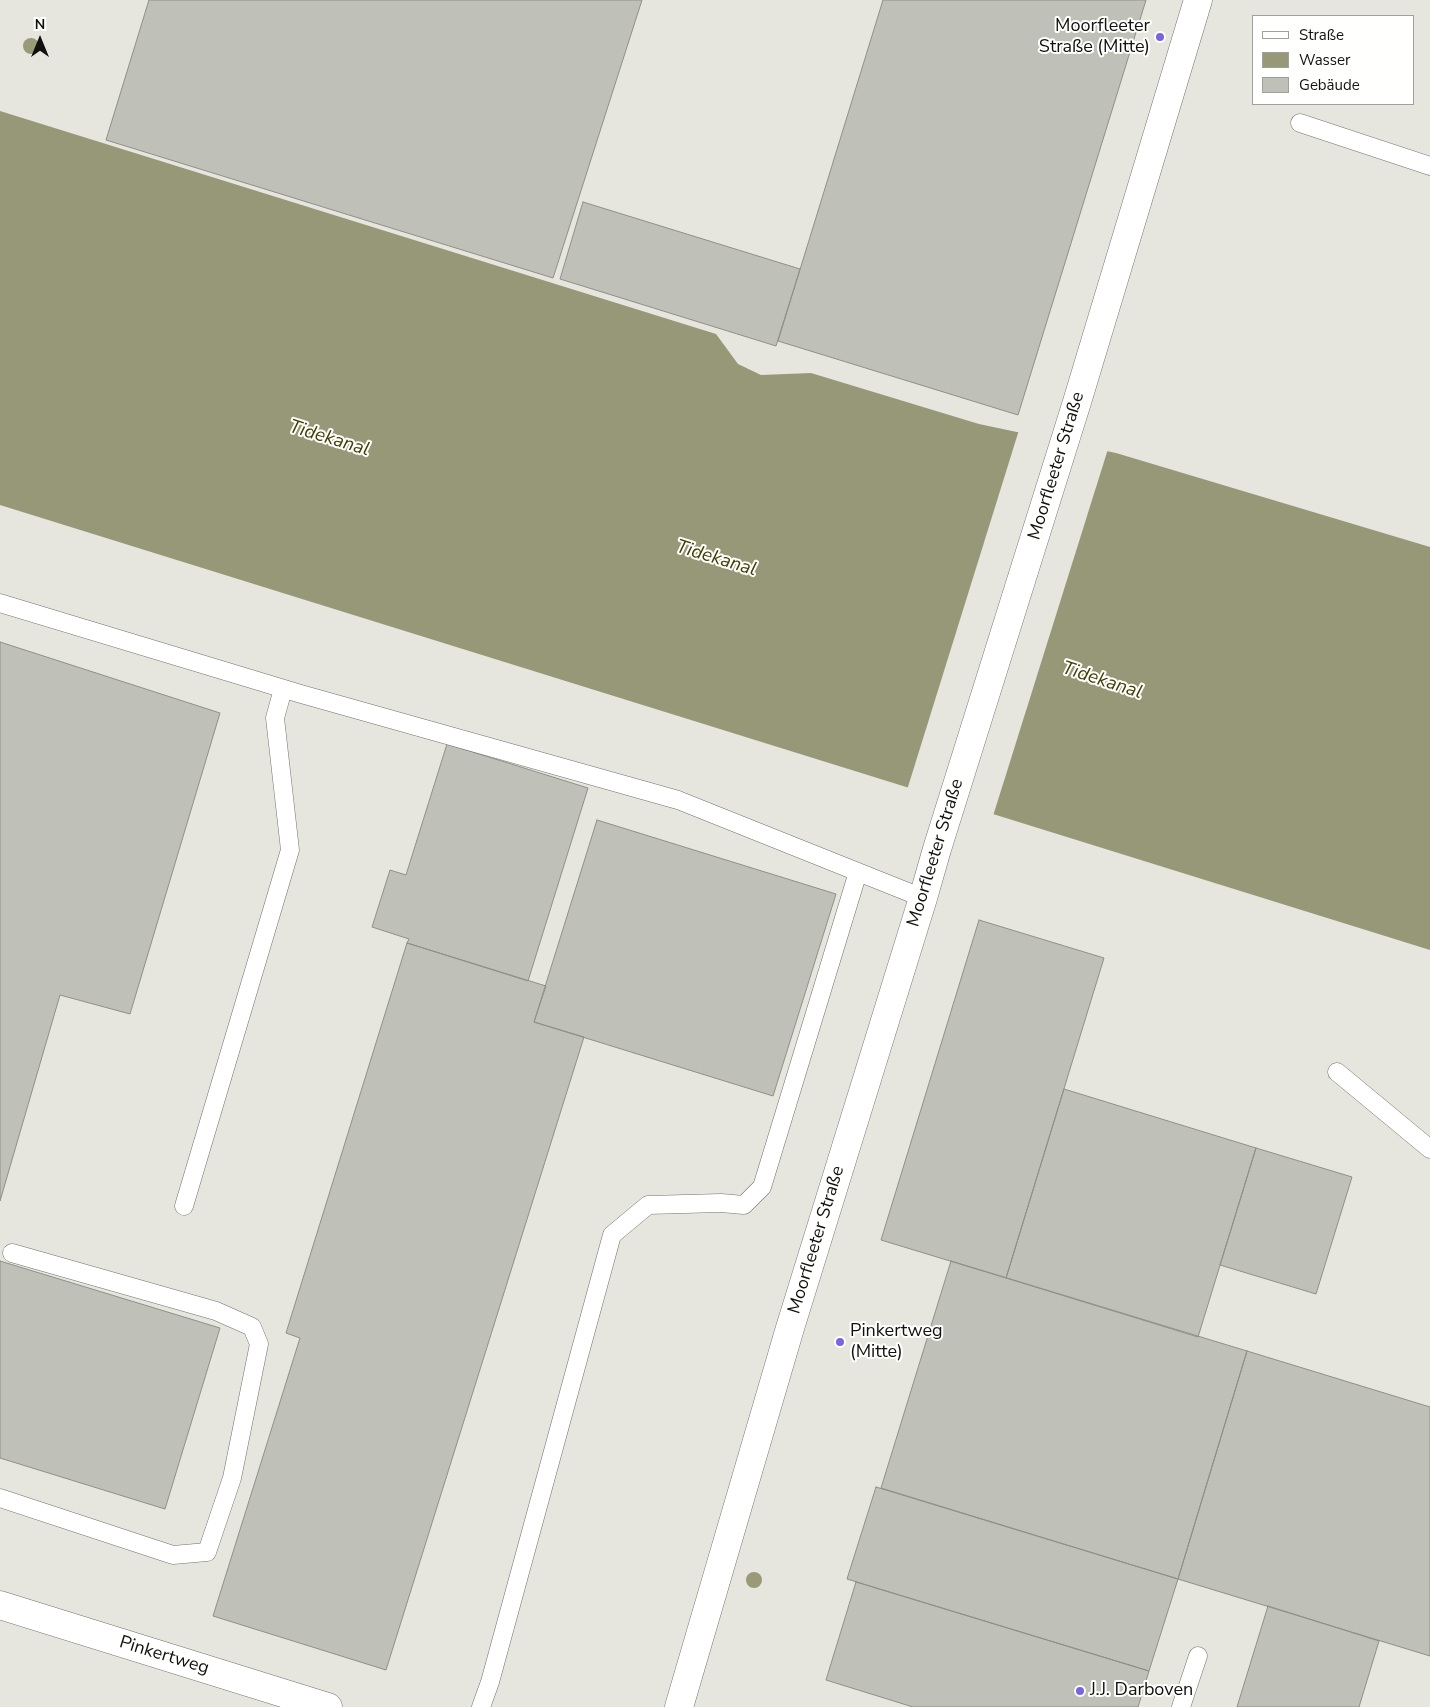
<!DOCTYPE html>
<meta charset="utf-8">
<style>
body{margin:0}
#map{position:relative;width:1430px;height:1707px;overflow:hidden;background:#e6e6de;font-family:"Nunito Sans",sans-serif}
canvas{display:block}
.legend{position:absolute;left:1252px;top:15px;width:162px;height:90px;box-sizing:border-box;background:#fffffe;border:1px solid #a0a09e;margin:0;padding:6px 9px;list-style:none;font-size:15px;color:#11110f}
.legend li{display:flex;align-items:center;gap:10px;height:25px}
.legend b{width:25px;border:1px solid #a0a09e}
.north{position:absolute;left:15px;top:15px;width:50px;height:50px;-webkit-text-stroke:4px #fffffe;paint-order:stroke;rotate:0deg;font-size:14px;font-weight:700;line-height:20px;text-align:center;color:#11110f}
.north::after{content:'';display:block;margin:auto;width:18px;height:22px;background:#11110f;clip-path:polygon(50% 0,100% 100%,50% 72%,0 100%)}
</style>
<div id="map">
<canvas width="1430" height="1707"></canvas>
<ul class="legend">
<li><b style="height:6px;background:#fff"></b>Straße</li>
<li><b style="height:14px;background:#979878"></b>Wasser</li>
<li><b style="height:14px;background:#bfc0b7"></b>Gebäude</li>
</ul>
<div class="north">N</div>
</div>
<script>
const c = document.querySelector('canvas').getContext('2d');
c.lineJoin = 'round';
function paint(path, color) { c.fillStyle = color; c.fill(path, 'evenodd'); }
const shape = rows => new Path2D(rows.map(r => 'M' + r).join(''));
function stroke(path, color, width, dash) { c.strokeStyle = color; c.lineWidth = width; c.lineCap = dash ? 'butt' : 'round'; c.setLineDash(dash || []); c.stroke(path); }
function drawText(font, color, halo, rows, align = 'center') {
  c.font = font + ' "Nunito Sans",sans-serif'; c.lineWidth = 4; c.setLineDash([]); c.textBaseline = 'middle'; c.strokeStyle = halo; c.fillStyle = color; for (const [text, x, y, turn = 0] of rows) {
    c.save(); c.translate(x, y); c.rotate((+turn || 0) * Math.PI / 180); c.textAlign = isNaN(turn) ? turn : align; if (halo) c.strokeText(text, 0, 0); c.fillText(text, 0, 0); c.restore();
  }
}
paint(shape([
 [0,111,716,334,738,364,761,375,811,373,979,424,1116,453,1430,547,1430,950,0,505]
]), '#979878');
paint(shape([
 [1019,430,1108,449,993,816,907,790]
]), '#e6e6de');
const building = shape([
 [149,0,642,0,553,278,106,140,149,0],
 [883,0,1146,0,1018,415,778,341,883,0],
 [583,202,800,269,776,346,560,279,583,202],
 [0,642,220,713,130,1014,60,995,0,1201,0,642],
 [447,744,588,788,528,981,407,943,409,939,372,927,390,870,406,875,447,744],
 [597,820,836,894,773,1096,534,1022,597,820],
 [979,920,1104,958,1006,1278,881,1240,979,920],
 [407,943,546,986,534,1022,584,1037,386,1670,213,1616,300,1338,286,1333,407,943],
 [1064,1089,1256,1148,1198,1337,1006,1278,1064,1089],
 [1256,1148,1352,1177,1316,1294,1220,1265,1256,1148],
 [0,1261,220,1328,165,1509,0,1458,0,1261],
 [951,1261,1247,1351,1178,1579,881,1488,951,1261],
 [1247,1351,1430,1407,1430,1656,1178,1579,1247,1351],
 [876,1487,1178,1579,1149,1671,847,1579,876,1487],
 [856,1582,1149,1671,1138,1707,913,1707,826,1680,856,1582],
 [1268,1606,1379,1641,1359,1707,1237,1707,1268,1606]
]);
paint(building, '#bfc0b7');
stroke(building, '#8f8f87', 1);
const service = shape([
 [1300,123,1430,166],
 [0,603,301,694,678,800,923,898],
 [1337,1072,1430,1149],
 [184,1206,290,850,275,718,283,689],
 [0,1498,173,1555,207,1552,232,1478,259,1344,252,1327,216,1311,12,1253],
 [481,1707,490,1682,612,1235,648,1205,721,1203,744,1205,762,1187,858,872],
 [1181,1707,1198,1656]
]);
const tertiary = shape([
 [0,1605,328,1707],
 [679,1707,790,1328,923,898,937,849,1077,402,1198,0]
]);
stroke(service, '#72736b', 19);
stroke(tertiary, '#72736b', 29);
stroke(service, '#fff', 18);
stroke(tertiary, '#fff', 28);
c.fillStyle = '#9a9a78';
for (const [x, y] of [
 [31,46],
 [754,1580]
]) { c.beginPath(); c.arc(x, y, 8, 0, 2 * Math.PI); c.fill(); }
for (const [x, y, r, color] of [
 [1160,37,5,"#7b64df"],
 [840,1342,5,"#7b64df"],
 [1080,1691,5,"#7b64df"]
]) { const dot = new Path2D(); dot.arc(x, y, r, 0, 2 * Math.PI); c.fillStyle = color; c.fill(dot); stroke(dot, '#fffffe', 2); }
drawText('18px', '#11110f', '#fffffe', [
 ["Moorfleeter",1150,27,"right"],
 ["Straße (Mitte)",1150,48,"right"],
 ["Pinkertweg",850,1332],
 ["(Mitte)",850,1353],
 ["J.J. Darboven",1090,1691]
], 'left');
drawText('18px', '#11110f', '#fffffe', [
 ["Moorfleeter Straße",1057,466,-73],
 ["Moorfleeter Straße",936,853,-73],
 ["Moorfleeter Straße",817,1240,-73],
 ["Pinkertweg",164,1656,17]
]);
drawText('italic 19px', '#414005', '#fffffe', [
 ["Tidekanal",329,439,17],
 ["Tidekanal",716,559,17],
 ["Tidekanal",1102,681,18]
]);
</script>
